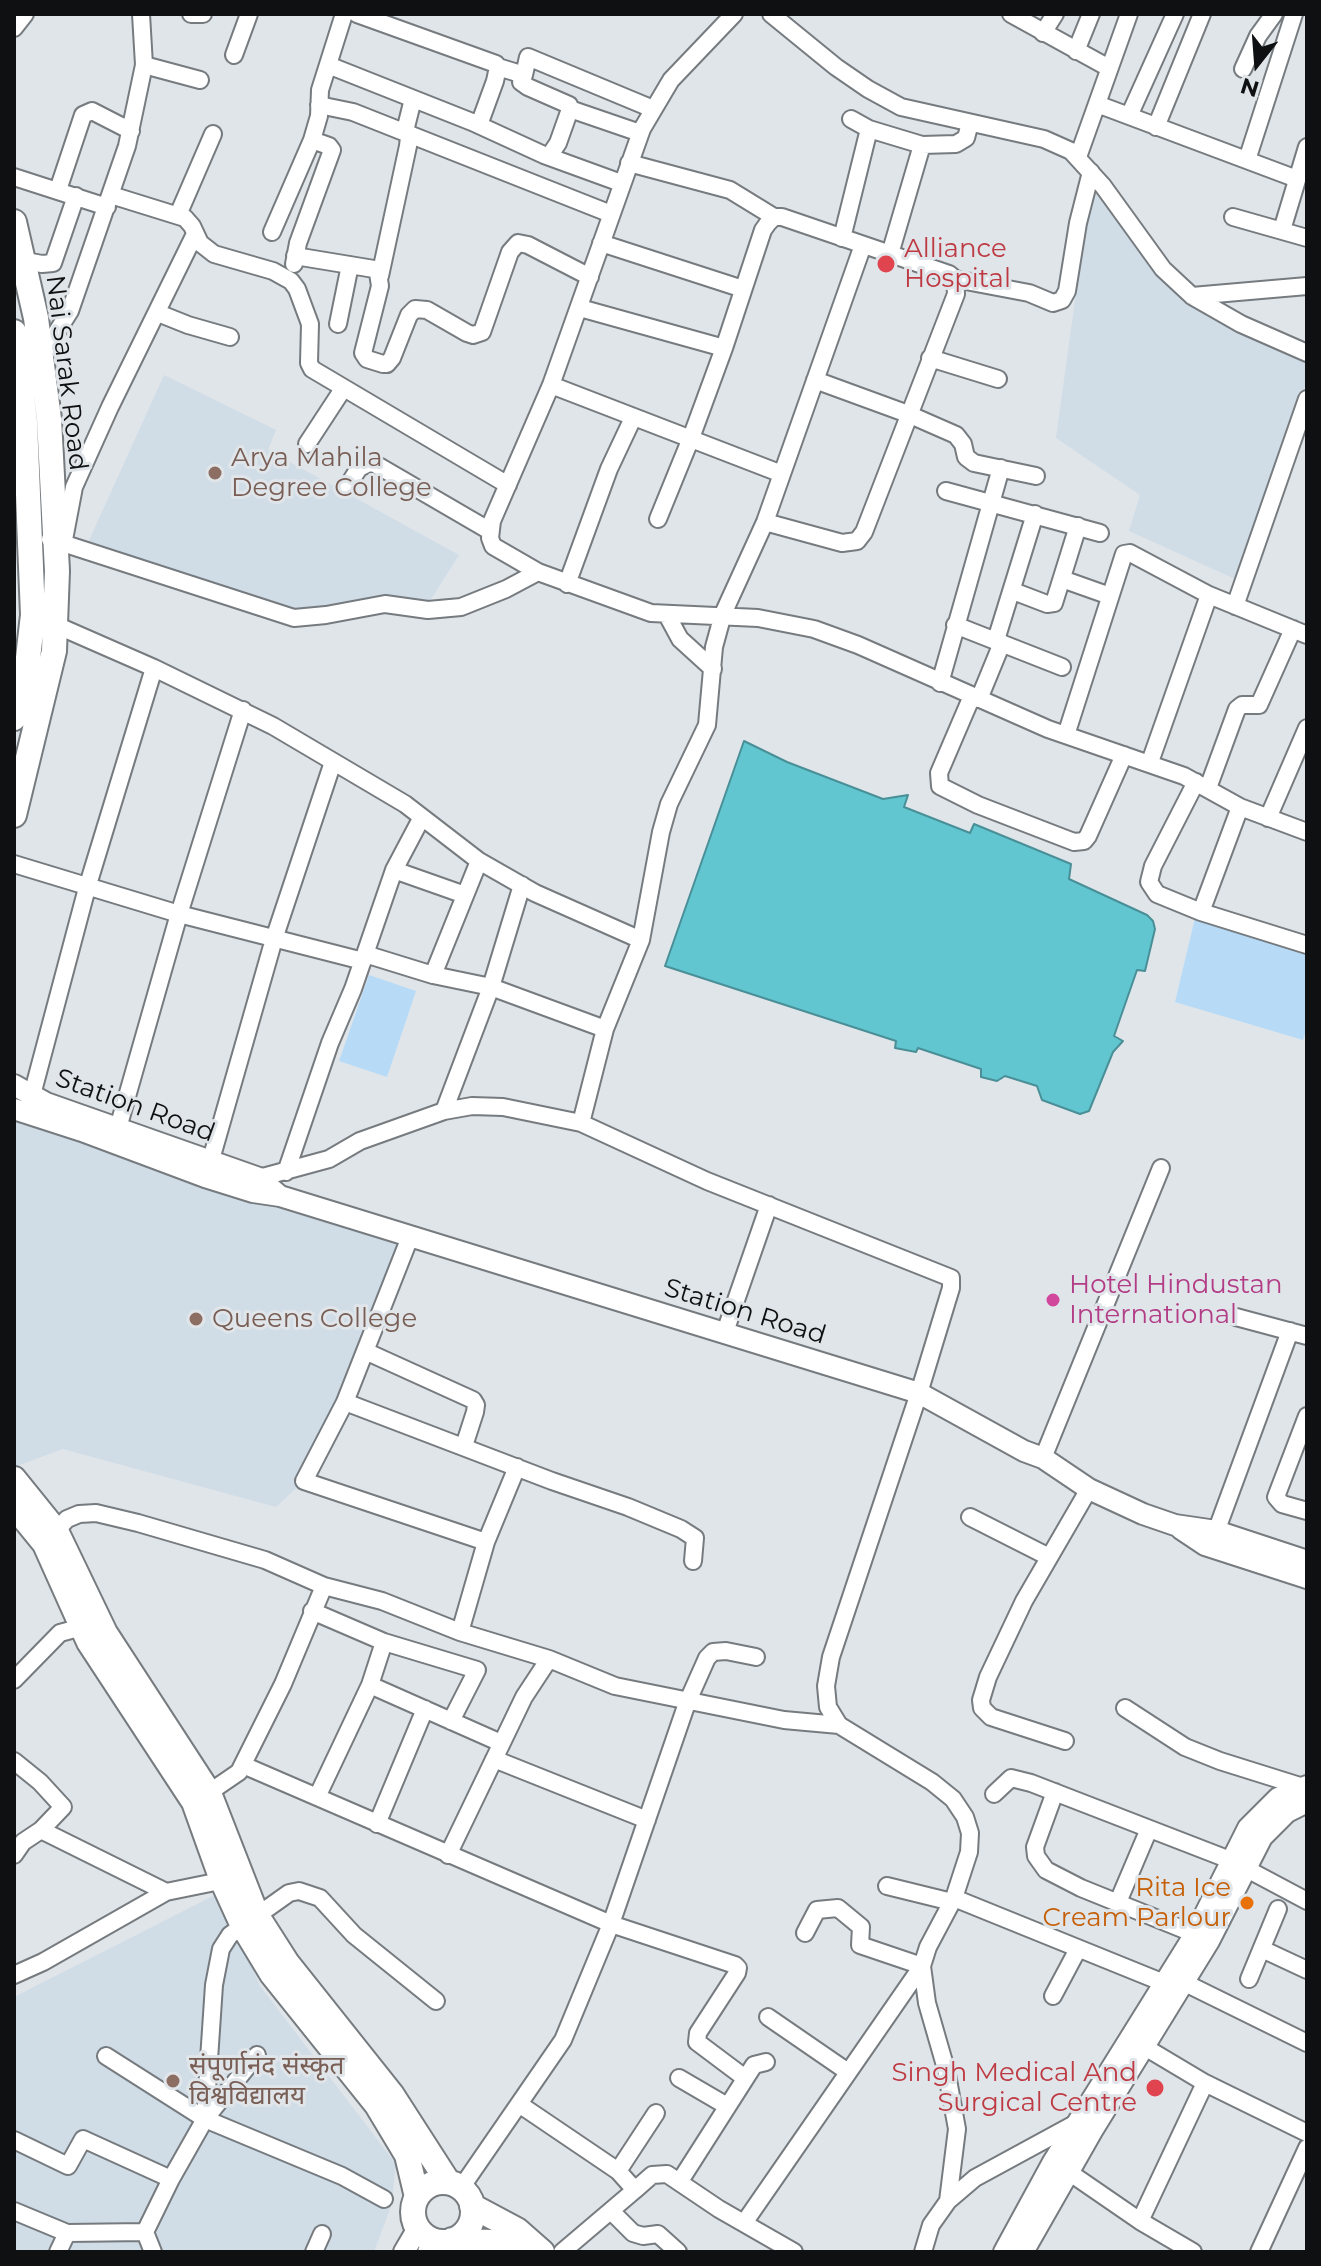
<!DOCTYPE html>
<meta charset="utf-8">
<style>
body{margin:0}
#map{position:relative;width:1321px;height:2266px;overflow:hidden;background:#e0e5ea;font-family:Montserrat,sans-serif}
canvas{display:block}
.frame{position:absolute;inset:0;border:16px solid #0e1011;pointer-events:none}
.north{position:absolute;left:1217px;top:24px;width:80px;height:80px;-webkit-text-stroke:6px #e0e5ea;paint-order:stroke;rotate:197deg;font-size:22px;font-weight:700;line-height:32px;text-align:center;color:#0e1011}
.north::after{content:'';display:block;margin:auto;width:28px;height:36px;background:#0e1011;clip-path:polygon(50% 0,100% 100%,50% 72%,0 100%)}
</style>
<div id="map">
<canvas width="1321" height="2266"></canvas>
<div class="frame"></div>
<div class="north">N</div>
</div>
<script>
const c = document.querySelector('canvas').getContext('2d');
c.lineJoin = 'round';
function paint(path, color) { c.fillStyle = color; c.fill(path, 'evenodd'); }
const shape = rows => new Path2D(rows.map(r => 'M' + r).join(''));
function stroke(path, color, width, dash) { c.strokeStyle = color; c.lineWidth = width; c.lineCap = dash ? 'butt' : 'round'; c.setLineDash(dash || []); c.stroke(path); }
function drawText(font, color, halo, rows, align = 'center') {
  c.font = font + ' Montserrat,"Noto Sans Devanagari",sans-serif'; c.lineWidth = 6; c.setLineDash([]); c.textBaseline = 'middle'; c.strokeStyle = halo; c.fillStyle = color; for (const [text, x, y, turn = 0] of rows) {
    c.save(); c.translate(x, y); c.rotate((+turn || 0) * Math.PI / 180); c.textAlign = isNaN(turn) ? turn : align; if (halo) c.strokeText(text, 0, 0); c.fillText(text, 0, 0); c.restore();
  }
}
paint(shape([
 [1094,162,1135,218,1159,260,1198,292,1259,332,1307,350,1307,381,1235,579,1129,531,1140,495,1056,438],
 [164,375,276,430,268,450,459,555,428,604,392,596,285,611,87,545],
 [14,1119,410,1237,304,1481,276,1507,63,1449,14,1467],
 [221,1892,260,1986,396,2164,391,2206,374,2252,14,2252,14,1997]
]), '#d0dce6');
paint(shape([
 [1195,918,1307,955,1307,1028,1303,1040,1175,1002],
 [369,975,416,991,387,1077,339,1061]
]), '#b7dbf7');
const water = shape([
 [744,741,787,762,883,799,908,795,904,807,970,833,974,824,1071,864,1069,879,1147,915,1153,921,1155,929,1145,971,1137,970,1114,1036,1123,1041,1113,1052,1089,1111,1080,1114,1042,1100,1037,1086,1005,1076,997,1081,981,1077,981,1069,918,1048,916,1052,895,1048,896,1041,665,966,744,741]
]);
paint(water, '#62c6d1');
stroke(water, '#498f97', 2);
const minor = shape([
 [191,14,203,14],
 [357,14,496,64,498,67,495,81,479,125],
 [734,14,671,80,642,129,551,385,492,521,490,538,493,546,538,572,651,613,758,618,814,629,858,645,1048,729,1184,776,1240,807,1307,832],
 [771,14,836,67,868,89,901,107,1044,139,1071,151,1103,186,1163,269,1192,296,1241,324,1307,353],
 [1011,14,1109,68],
 [14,28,25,14],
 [1043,33,1055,14],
 [1076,51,1091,14],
 [234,55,249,14],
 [144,65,200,80],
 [328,65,472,122,544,155,550,155,558,143,569,112,569,105,528,87,521,82,524,75,498,67],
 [1243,69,1258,36,1274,14],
 [524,75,528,57,653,109],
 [1097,104,1297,179],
 [319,105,353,112,611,214],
 [570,109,640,133],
 [1129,116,1175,14],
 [851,119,869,129,922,145,956,144,966,138,970,123],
 [1156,127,1202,14],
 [544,155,621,183],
 [1078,157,1129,14],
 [1247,160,1294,14],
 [629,163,730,190,774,217],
 [14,177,107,207],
 [58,190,83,115,92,111,131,131],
 [111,195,185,218,192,226,200,243,214,254,273,271,291,281,297,289,310,324,309,363,312,369,508,485],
 [178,215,213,134],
 [1233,217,1307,238],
 [1282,230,1307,147],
 [272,232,312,140,319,116,320,90,344,14],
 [842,238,869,129],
 [601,243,743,289],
 [890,254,922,145],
 [295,256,374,269,378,273,380,286,363,353,367,359,383,364,387,364,392,358,409,315,415,309,427,310,467,333,473,335,482,332,510,252,518,243,528,245,590,277],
 [14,259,42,264,53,263,76,196],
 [294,264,298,243,332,150,329,146,312,140],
 [380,276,408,146,409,137,406,127,413,99],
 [955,279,1029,293,1053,303,1062,300,1067,291,1078,223,1091,172],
 [1192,296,1307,286],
 [580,308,724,348],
 [158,313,188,325,230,337],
 [338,324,350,265],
 [41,357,70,311,127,146,144,65,141,14],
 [930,358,998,379],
 [815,380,908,414,956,435,963,444,966,457,974,463,1036,476],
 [551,385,782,474],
 [307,444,343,389],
 [347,487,359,468,369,463,375,464,490,531],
 [946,491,1100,533],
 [658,519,691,438,724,348,763,230,768,223,774,217,782,217,949,274,955,279,956,294,864,532,857,541,842,543,765,522],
 [50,539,294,618,326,615,385,604,428,610,461,607,506,589,538,572],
 [63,545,74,487,110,407,195,234],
 [1062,579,1110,596],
 [567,584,609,469,633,418],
 [1013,591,1047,604,1054,603,1078,526],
 [1235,606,1307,399],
 [667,615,680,639,713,669],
 [49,622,154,668,273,726,405,804,479,861,535,893,641,940],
 [955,625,1062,667],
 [996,640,1035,514],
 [940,683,1001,468],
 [972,696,939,773,940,786,978,805,1074,842,1084,841,1088,836,1124,755],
 [979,699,1002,643],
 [1066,735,1124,554,1130,553,1209,595,1307,635],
 [1150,762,1209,595],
 [1196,782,1153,866,1149,882,1157,894,1201,912,1307,945],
 [1208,788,1237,709,1242,705,1259,705,1293,629],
 [1268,818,1307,728],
 [14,864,179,914,363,961],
 [394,870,465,895],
 [1201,912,1240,807],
 [365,954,433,975,491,987,605,1029],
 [433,975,479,861],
 [32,1095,87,888,154,668],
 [444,1111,491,987,522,885],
 [581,1123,605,1029,641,940,661,832,669,804,707,725,714,647,723,614,765,522,863,245],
 [118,1128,179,914,243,710],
 [210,1163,274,939,333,762],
 [286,1172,330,1043,353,989,394,870,422,817],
 [255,1187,259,1178,329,1159,360,1141,444,1111,472,1106,503,1107,581,1123,707,1181,951,1278,951,1288,919,1393,831,1657,826,1686,828,1707,839,1725,932,1782,953,1799,965,1817,970,1833,969,1852,954,1898,928,1947,922,1966,927,2003,946,2069,957,2129,948,2201],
 [1236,1317,1307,1336],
 [725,1332,769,1205],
 [365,1351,473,1400,476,1405,475,1412,464,1446],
 [345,1402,410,1237],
 [1307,1416,1276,1497,1282,1504,1307,1511],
 [1043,1458,1161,1168],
 [970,1517,1049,1557],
 [56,1531,67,1519,79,1514,96,1513,138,1523,265,1560,324,1586,382,1601,460,1632,549,1659,615,1686,784,1720,839,1725],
 [1213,1540,1290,1331],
 [486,1542,304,1481,345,1402,552,1481,628,1507,681,1529,695,1538,693,1561],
 [312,1611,384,1642,477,1670,451,1721],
 [460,1632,486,1542,517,1467],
 [14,1680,60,1633,82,1627],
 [370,1685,501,1743],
 [1125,1708,1185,1747,1220,1761,1303,1787],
 [1065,1741,991,1717,982,1708,981,1700,988,1677,1024,1601,1089,1489],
 [494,1759,647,1820],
 [14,1761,40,1782,63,1807,41,1830,23,1842,14,1855],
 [243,1765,611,1924,735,1965,738,1968,737,1973,698,2033,697,2042,745,2078],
 [1055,1792,1035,1847,1036,1856,1046,1870,1081,1888,1195,1934],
 [994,1794,1011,1778,1031,1783,1230,1860],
 [317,1797,370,1685,384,1642],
 [201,1798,239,1772,283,1684,324,1586],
 [377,1824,425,1709],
 [41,1830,166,1892],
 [448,1855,524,1697,549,1659],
 [1245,1868,1307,1901],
 [887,1886,952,1902],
 [954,1898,1164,1983],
 [1118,1902,1149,1829],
 [1262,1949,1307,1970],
 [14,1975,43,1962,166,1892,230,1879],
 [1175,1978,1307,2043],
 [1249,1979,1278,1909],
 [1053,1996,1078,1949],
 [768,2017,848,2072],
 [1143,2046,1205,2083,1307,2133],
 [106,2056,205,2119,342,2176,384,2199],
 [679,2078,727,2106],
 [519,2104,618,2171,635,2190,652,2175,667,2174,719,2209,794,2252],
 [205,2119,214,1985,221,1949,230,1935,289,1893,299,1891,320,1898,354,1935,436,2001],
 [14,2140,68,2166,83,2139,171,2179],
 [1060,2166,1140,2221,1193,2252],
 [618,2171,656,2113],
 [680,2181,754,2065,766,2062],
 [461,2188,563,2040,611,1924,687,1703,707,1658,713,1652,726,1651,756,1657],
 [14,2211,67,2233,145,2232],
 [611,2211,633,2233,643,2236,658,2234,678,2252],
 [1140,2221,1205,2083],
 [744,2223,922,1966,860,1945,861,1927,838,1908,817,1910,805,1933],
 [58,2252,67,2233],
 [153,2252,145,2232,171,2179,205,2119,257,2055],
 [314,2252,322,2234],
 [562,2252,635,2190],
 [923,2252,931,2225,948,2201,975,2178,1078,2122],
 [1259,2252,1307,2148]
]);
const tertiary = shape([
 [14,1085,46,1103,259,1178,280,1196],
 [14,1109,82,1131,205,1177,253,1192,280,1196,919,1393,1024,1451,1043,1458,1089,1489,1143,1514,1175,1525,1216,1531,1307,1561],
 [1181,1529,1205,1545,1307,1578],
 [404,2252,418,2228],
 [428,2252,439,2241],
 [1004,2252,1053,2162,1195,1934,1248,1828,1278,1798,1307,1786],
 [1023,2252,1092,2131,1209,1941,1262,1837,1287,1812,1307,1802]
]);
const primary = shape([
 [14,222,36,318,41,357,49,419,57,571,54,651,14,815],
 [14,332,25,422,33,615,26,675,14,718],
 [14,1479,56,1531,105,1633,209,1793,257,1916,287,1963,392,2095,448,2182],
 [14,1506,45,1544,89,1642,194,1802,222,1880,243,1926,272,1974,377,2105,407,2155,417,2197],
 '413 2212a30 30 0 1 1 60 0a30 30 0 1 1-60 0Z',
 [472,2206,517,2230,542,2252],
 [452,2240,490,2242,514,2252]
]);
stroke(minor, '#767b7f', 20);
stroke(tertiary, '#767b7f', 24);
stroke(primary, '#767b7f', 28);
stroke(minor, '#fff', 16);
stroke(tertiary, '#fff', 20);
stroke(primary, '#fff', 24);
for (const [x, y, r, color] of [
 [886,264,10,"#e0444e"],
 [215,473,8,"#8d6e63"],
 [1053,1300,8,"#d1479c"],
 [196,1319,8,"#8d6e63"],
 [1247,1903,8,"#e8710a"],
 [173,2081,8,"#8d6e63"],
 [1155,2088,10,"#e0444e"]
]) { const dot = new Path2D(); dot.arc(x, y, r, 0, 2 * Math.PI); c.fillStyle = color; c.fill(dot); stroke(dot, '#e0e5ea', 3); }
drawText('26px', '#be3a42', '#e0e5ea', [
 ["Alliance",904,249],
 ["Hospital",904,279],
 ["Singh Medical And",1137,2073,"right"],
 ["Surgical Centre",1137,2103,"right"]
], 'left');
drawText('26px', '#0e1011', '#e0e5ea', [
 ["Nai Sarak Road",66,373,83],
 ["Station Road",135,1106,20],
 ["Station Road",745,1312,17]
]);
drawText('26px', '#785e54', '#e0e5ea', [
 ["Arya Mahila",231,458],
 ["Degree College",231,488],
 ["Queens College",212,1319],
 ["संपूर्णानंद संस्कृत",189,2066],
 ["विश्वविद्यालय",189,2096]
], 'left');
drawText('26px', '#b23c85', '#e0e5ea', [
 ["Hotel Hindustan",1069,1285],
 ["International",1069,1315]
], 'left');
drawText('26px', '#c56008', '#e0e5ea', [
 ["Rita Ice",1231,1888],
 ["Cream Parlour",1231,1918]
], 'right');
</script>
